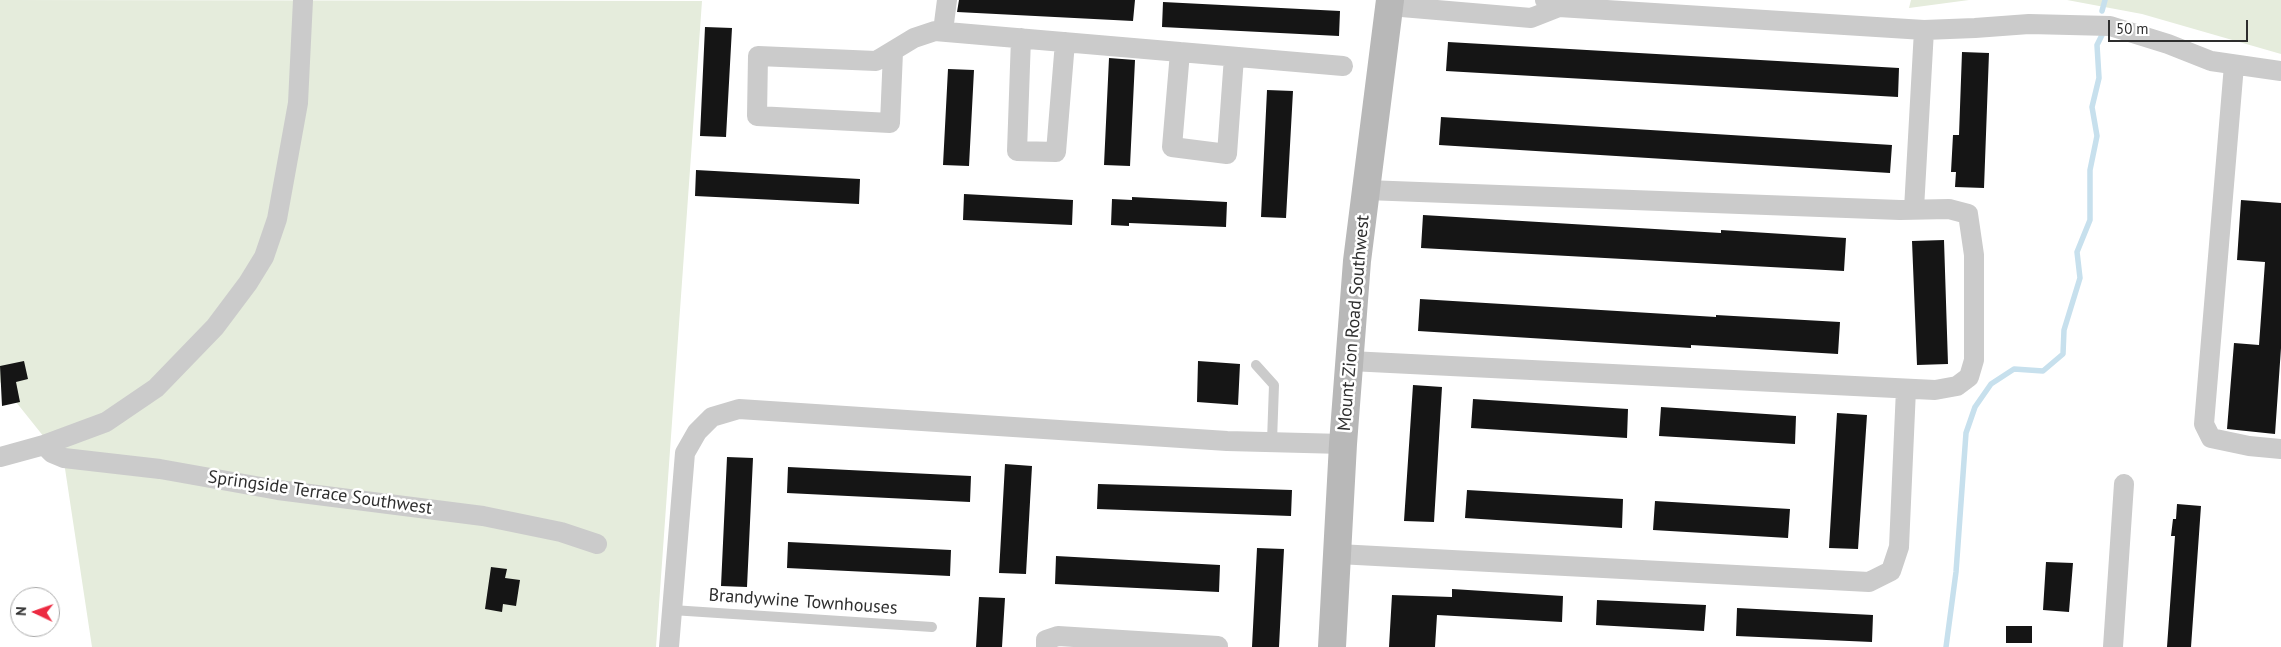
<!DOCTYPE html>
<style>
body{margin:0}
#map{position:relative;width:2281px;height:647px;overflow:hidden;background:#fff;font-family:"PT Sans",sans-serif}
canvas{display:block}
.north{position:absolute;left:10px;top:587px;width:50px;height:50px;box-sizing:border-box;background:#fff;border:1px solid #ababab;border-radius:50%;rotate:273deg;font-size:14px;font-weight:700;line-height:20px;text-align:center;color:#2e2e2e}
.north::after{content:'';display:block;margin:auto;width:18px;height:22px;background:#ec2a41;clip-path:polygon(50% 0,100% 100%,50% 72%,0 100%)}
.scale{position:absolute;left:2108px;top:20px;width:140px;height:22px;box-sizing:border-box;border:2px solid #2e2e2e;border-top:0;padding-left:6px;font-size:15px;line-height:18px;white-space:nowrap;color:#2e2e2e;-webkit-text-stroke:4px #fff;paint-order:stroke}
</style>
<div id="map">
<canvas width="2281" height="647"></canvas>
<div class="north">N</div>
<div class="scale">50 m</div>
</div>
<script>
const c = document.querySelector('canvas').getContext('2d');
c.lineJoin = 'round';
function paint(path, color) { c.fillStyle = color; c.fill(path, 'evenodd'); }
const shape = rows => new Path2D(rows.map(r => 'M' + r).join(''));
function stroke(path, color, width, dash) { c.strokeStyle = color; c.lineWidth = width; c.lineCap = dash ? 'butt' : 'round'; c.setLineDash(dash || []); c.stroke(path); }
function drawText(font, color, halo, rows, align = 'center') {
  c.font = font + ' "PT Sans",sans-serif'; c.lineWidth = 5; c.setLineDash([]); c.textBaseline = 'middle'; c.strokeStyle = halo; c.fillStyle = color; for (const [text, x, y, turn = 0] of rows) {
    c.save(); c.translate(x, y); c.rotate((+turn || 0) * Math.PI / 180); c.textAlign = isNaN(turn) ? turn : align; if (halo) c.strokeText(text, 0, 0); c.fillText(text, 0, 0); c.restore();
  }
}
paint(shape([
 [0,0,702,1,656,647,92,647,64,462,0,382],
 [1911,0,1969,0,1909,8],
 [2067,0,2281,0,2281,54,2142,14]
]), '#e5ecdc');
stroke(shape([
 [2102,11,2105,0],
 [1946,647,1956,572,1966,433,1975,407,1991,384,2014,369,2043,371,2063,354,2064,330,2080,278,2077,252,2090,220,2090,170,2097,136,2092,107,2099,78,2097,45,2102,35]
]), '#c7e0ed', 5.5);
paint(shape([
 [959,0,1135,0,1133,21,957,12],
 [1163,2,1340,11,1339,36,1162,27],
 [705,27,732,28,726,137,700,136],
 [1448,42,1899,68,1898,97,1446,71],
 [1962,52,1989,53,1984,188,1955,187,1956,172,1951,172,1953,135,1959,135],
 [1109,58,1135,60,1130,166,1104,165],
 [948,69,974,70,969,166,943,165],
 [1267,90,1293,91,1286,218,1261,217],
 [1441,117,1892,145,1890,173,1439,145],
 [696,170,860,179,859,204,695,196],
 [964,194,1073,200,1072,225,963,220],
 [1132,197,1227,202,1226,227,1129,223,1129,226,1111,225,1112,199,1132,200],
 [2241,200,2281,203,2281,348,2275,434,2227,429,2234,343,2259,345,2265,262,2237,260],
 [1423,215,1721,233,1721,230,1846,238,1844,271,1421,248],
 [1944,240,1948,364,1917,365,1912,241],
 [1420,299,1716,317,1716,315,1840,322,1838,354,1691,345,1691,348,1418,331],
 [24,361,28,379,16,382,20,402,2,406,0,366],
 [1198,361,1240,364,1238,405,1197,402],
 [1413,385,1442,387,1434,522,1404,521],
 [1473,399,1628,409,1627,438,1471,428],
 [1661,407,1796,416,1795,444,1659,436],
 [1837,413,1867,415,1858,549,1829,548],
 [727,457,753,458,747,587,721,586],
 [1005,464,1032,466,1026,574,999,573],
 [788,467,971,476,970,502,787,493],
 [1098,484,1292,490,1291,516,1097,509],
 [1467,490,1623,499,1622,528,1465,518],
 [1655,501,1790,509,1788,538,1653,530],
 [2177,504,2201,506,2191,647,2167,647,2175,536,2171,536,2173,519,2176,519],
 [788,542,951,550,950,576,787,568],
 [1257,548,1284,549,1279,647,1252,647],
 [1056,556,1220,565,1219,592,1055,584],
 [2046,562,2073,563,2069,612,2043,610],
 [491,567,507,569,505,578,520,580,516,606,503,604,502,612,485,609],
 [1452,589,1563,596,1562,622,1437,615,1435,647,1389,647,1392,595,1452,597],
 [979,597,1005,598,1002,647,976,647],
 [1597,600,1706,605,1704,631,1596,625],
 [1737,608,1873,615,1872,642,1736,636],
 [2006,626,2032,626,2032,643,2006,643]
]), '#151515');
stroke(shape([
 [1256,365,1274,385,1272,441],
 [672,610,932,627]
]), '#cbcbcb', 10);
stroke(shape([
 [1545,0,1559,7,1924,30,1975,28,2029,24,2110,26,2168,44,2211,61,2281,71],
 [1390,6,1531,18,1559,7],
 [943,31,947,0],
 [1021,38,1017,151,1056,152,1065,42],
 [893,52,890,123,757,116,758,56,876,61,914,38,935,31,1343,66],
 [1180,52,1172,147,1227,154,1234,57],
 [2234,65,2204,424,2211,438,2249,446,2281,449],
 [1914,209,1924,30],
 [1350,361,1935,390,1957,386,1969,377,1974,360,1974,255,1968,214,1949,209,1900,210,1366,190],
 [44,445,52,453,64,458,160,469,278,490,483,516,561,532,597,544],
 [0,457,44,445,106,422,156,388,215,327,248,283,264,257,277,219,298,103,303,0],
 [1338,554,1869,582,1891,571,1899,547,1906,389],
 [669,647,685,453,697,432,712,417,739,409,1227,441,1343,444],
 [1046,647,1046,640,1058,636,1218,646],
 [2113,647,2124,484]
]), '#cbcbcb', 20);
stroke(shape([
 [1332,647,1343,444,1357,261,1390,0]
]), '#b8b8b8', 28);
drawText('18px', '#2e2e2e', '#fff', [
 ["Mount Zion Road Southwest",1354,323,-85],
 ["Springside Terrace Southwest",320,493,8],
 ["Brandywine Townhouses",803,602,4]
]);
</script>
